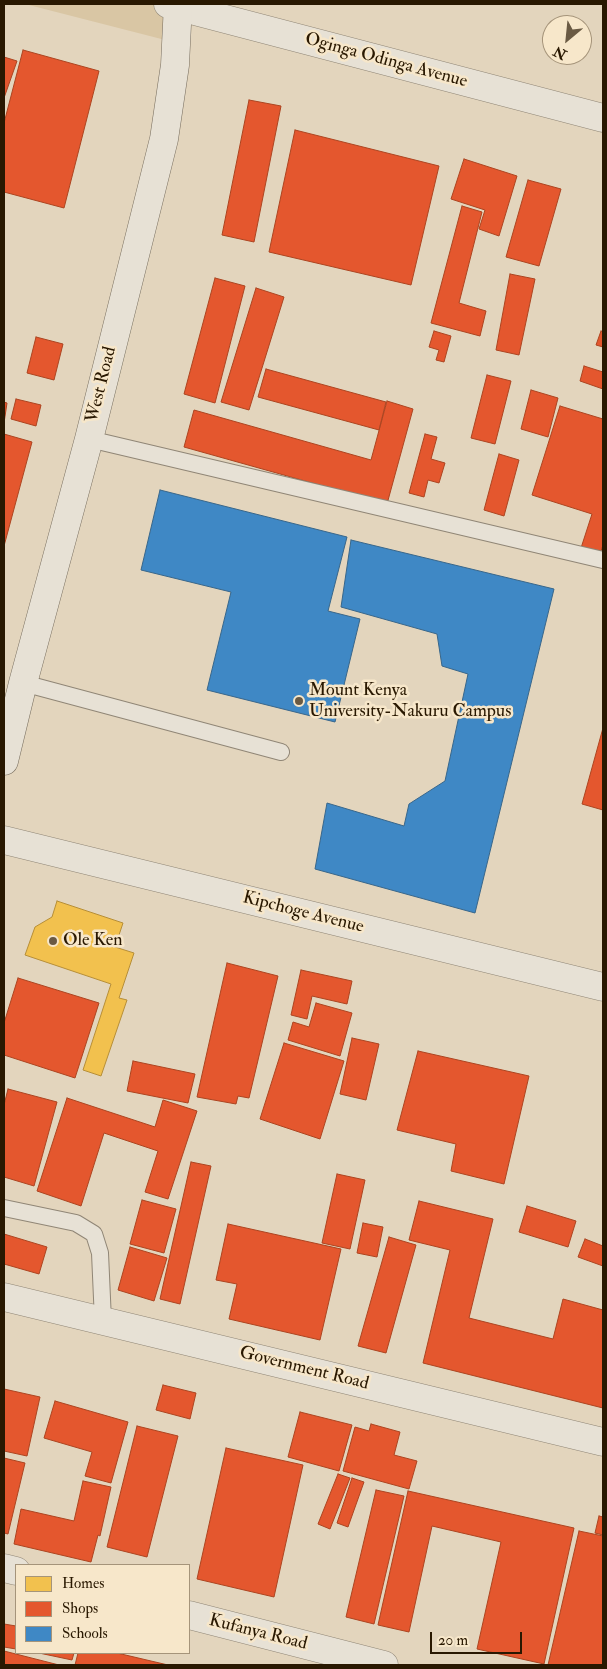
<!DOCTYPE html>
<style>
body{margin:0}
#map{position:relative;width:607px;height:1669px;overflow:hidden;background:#e3d5bd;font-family:"IM FELL Double Pica",serif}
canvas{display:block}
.frame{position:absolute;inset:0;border:5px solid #291801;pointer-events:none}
.legend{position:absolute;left:15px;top:1564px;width:175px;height:90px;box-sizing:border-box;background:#f7e7ca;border:1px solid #a5947a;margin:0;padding:6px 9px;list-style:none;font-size:15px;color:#291801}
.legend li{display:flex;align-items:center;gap:10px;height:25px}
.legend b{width:25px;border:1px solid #a5947a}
.north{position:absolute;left:542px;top:15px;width:50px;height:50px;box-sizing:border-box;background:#f7e7ca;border:1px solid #a5947a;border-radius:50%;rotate:208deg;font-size:14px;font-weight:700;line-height:20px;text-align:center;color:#291801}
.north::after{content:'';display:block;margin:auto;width:18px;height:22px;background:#6a5a43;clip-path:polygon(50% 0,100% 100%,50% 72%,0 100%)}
.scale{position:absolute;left:430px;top:1632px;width:92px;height:22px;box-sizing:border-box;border:2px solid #291801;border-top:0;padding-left:6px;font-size:15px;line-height:18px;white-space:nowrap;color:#291801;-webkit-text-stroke:4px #f7e7ca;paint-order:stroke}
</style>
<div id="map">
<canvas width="607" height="1669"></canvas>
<div class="frame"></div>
<ul class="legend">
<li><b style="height:14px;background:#f2c14e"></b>Homes</li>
<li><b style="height:14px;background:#e4572e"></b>Shops</li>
<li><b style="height:14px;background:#3f88c5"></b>Schools</li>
</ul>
<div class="north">N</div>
<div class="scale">20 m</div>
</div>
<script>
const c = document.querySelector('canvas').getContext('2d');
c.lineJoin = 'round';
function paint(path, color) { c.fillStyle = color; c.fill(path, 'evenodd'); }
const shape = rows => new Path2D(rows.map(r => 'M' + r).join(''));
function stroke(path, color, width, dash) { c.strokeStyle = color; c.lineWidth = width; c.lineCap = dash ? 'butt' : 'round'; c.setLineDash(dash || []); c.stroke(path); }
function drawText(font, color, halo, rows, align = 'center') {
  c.font = font + ' "IM FELL Double Pica",serif'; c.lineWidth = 5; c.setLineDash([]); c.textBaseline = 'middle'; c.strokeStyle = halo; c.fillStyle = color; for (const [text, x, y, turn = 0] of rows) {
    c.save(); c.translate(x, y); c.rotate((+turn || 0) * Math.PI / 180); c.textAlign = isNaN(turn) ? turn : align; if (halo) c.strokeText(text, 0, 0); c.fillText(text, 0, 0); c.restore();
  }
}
paint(shape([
 [25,4,186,4,177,43]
]), '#d9c6a4');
const homes = shape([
 [57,901,123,923,115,947,134,953,119,998,127,1000,101,1076,83,1070,111,984,25,955,35,927,52,917,57,901]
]);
paint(homes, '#f2c14e');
stroke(homes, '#b68e37', 1);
const shops = shape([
 [23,50,99,71,64,208,4,192,4,123,23,50],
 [4,57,17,61,4,98,4,57],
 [249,100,281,106,254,242,222,235,249,100],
 [295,130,439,166,411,285,269,252,295,130],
 [464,159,517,176,499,236,479,229,485,210,451,199,464,159],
 [528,180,561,189,539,266,506,257,528,180],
 [462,206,482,212,459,303,486,311,480,336,431,323,462,206],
 [510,274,535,279,519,355,496,350,510,274],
 [215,278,245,286,215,403,184,394,215,278],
 [256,288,284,297,249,410,221,402,256,288],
 [434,331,451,336,444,362,436,360,439,350,429,347,434,331],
 [601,331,603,332,603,347,596,345,601,331],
 [36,337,63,344,54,380,27,373,36,337],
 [584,366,603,372,603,389,580,381,584,366],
 [266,369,386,402,379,430,258,397,266,369],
 [487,375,511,381,495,444,471,438,487,375],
 [531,390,558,398,548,437,521,429,531,390],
 [16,399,41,405,36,426,11,419,16,399],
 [387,401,413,409,387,504,184,447,194,410,371,460,387,401],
 [4,402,7,403,4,423,4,402],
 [560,406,603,419,603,545,600,554,581,548,592,514,532,495,560,406],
 [4,434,32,442,4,546,4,434],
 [425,434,437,437,431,459,445,463,439,483,428,480,424,497,409,493,425,434],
 [499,454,519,460,504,516,484,510,499,454],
 [603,728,603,810,582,804,603,728],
 [227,963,278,976,249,1098,238,1096,236,1104,197,1097,227,963],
 [301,970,352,981,347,1004,312,996,307,1019,291,1015,301,970],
 [18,978,99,1003,75,1078,4,1055,4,1023,18,978],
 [316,1003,352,1013,340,1056,288,1040,293,1022,309,1027,316,1003],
 [352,1038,379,1044,366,1100,340,1094,352,1038],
 [284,1043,344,1061,320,1139,260,1119,284,1043],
 [418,1051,529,1076,504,1184,451,1171,456,1144,397,1130,418,1051],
 [133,1061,195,1074,188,1103,127,1091,133,1061],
 [8,1089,57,1102,34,1186,4,1177,4,1105,8,1089],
 [67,1098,155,1127,163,1100,197,1111,168,1199,145,1192,158,1151,104,1133,81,1206,37,1191,67,1098],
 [191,1162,211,1166,180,1304,160,1299,191,1162],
 [337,1174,365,1180,350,1249,322,1243,337,1174],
 [142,1200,176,1209,164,1253,130,1244,142,1200],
 [419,1201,493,1219,469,1318,553,1339,563,1299,603,1310,603,1408,423,1363,450,1250,409,1240,419,1201],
 [527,1206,576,1221,568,1247,519,1232,527,1206],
 [363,1223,383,1227,377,1257,357,1253,363,1223],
 [228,1224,341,1249,320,1340,229,1319,237,1284,216,1280,228,1224],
 [4,1234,47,1247,39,1274,4,1264,4,1234],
 [389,1237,416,1245,386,1353,358,1346,389,1237],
 [585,1239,603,1246,603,1266,578,1257,585,1239],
 [130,1247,167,1258,154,1301,118,1290,130,1247],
 [163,1385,196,1393,190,1419,156,1410,163,1385],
 [4,1389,40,1397,27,1456,4,1451,4,1389],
 [55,1401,128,1422,111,1483,85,1476,92,1452,44,1438,55,1401],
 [300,1412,352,1425,339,1471,288,1457,300,1412],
 [371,1424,400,1432,394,1455,417,1461,409,1489,343,1471,355,1427,369,1431,371,1424],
 [137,1426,178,1436,147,1557,107,1547,137,1426],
 [226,1448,303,1465,274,1597,197,1579,226,1448],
 [4,1458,25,1463,8,1534,4,1533,4,1458],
 [338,1474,350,1478,330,1529,318,1524,338,1474],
 [352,1478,364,1482,348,1527,337,1523,352,1478],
 [83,1481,111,1487,100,1536,98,1535,91,1562,14,1544,21,1509,74,1521,83,1481],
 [376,1490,404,1496,374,1624,346,1617,376,1490],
 [408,1491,574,1528,544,1664,477,1649,501,1542,432,1526,409,1632,378,1625,408,1491],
 [599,1516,603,1517,603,1535,595,1533,599,1516],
 [579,1531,603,1536,603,1665,548,1665,579,1531],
 [4,1624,16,1626,16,1649,4,1647,4,1624],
 [4,1651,59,1665,4,1665,4,1651],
 [39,1653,74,1653,72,1660,39,1653],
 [78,1653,117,1653,168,1665,75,1665,78,1653]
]);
paint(shops, '#e4572e');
stroke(shops, '#ac4420', 1);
const schools = shape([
 [160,490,347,537,328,611,360,619,335,722,207,690,231,592,141,570,160,490],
 [351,540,554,589,475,913,315,869,327,803,404,826,409,804,445,781,468,674,442,666,437,634,341,607,351,540]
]);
paint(schools, '#3f88c5');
stroke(schools, '#38668a', 1);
const lane = shape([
 [89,439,603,560],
 [23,683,281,752],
 [4,1208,76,1223,94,1234,100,1253,103,1321]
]);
const street = shape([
 [168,4,603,118],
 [4,840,603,987],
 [4,1297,603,1442],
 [4,1568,16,1571],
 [189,1615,384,1665]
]);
const secondary = shape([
 [4,761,23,683,89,439,164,139,175,65,178,4]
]);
stroke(lane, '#908676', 18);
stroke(street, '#908676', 29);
stroke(secondary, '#766c5d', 29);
stroke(lane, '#e7e1d5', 16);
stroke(street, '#e7e1d5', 28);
stroke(secondary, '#e7e1d5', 28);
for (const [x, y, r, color] of [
 [299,701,5,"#6a5a43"],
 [53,941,5,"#6a5a43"]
]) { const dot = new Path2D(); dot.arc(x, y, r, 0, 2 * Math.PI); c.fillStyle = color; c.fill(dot); stroke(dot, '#f7e7ca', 2); }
drawText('18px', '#291801', '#f7e7ca', [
 ["Oginga Odinga Avenue",386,61,15],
 ["West Road",102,385,-76],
 ["Kipchoge Avenue",303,913,14],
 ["Government Road",304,1369,14],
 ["Kufanya Road",258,1633,14]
]);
drawText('18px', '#291801', '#f7e7ca', [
 ["Mount Kenya",309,691],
 ["University-Nakuru Campus",309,712],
 ["Ole Ken",63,941]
], 'left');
</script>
